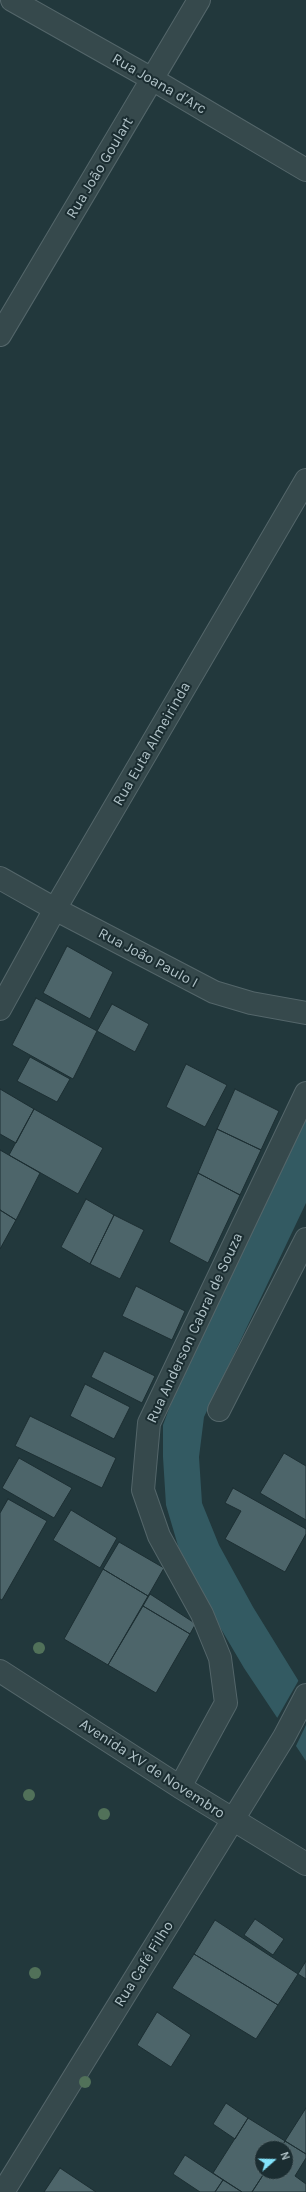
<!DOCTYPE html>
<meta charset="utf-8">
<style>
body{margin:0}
#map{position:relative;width:306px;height:2192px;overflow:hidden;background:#22383c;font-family:Karla,sans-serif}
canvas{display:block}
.north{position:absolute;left:254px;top:2140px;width:40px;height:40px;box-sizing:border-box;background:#1b2d31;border:1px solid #57696d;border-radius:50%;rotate:70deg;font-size:11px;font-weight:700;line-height:16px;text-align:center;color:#b1c3c8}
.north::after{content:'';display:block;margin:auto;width:14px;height:18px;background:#83e3fb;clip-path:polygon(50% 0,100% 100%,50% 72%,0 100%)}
</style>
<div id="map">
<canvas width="306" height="2192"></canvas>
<div class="north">N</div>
</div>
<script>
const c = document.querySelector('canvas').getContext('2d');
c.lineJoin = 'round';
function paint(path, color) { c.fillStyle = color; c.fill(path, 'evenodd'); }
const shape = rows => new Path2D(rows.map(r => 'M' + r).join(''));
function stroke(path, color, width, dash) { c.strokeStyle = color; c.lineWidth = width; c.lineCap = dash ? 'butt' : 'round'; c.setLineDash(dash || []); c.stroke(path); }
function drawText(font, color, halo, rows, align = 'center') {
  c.font = font + ' Karla,sans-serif'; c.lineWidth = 4; c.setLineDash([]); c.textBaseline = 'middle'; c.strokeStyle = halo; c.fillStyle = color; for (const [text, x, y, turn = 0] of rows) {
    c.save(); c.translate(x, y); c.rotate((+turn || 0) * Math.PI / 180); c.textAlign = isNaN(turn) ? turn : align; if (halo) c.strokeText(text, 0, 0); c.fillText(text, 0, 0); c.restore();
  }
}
paint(shape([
 [306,1115,306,1203,204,1417,199,1457,202,1503,219,1545,253,1607,306,1693,306,1761,244,1668,184,1566,166,1505,163,1457,163,1425,176,1390]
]), '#335a62');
paint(shape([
 [300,1678,306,1689,306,1725,295,1748,276,1720]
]), '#22383c');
const building = shape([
 [67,946,113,972,90,1019,43,993,67,946],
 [36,998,97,1031,73,1079,12,1045,36,998],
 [112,1004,149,1024,135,1052,97,1031,112,1004],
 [30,1057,70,1079,57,1102,17,1081,30,1057],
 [186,1064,227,1085,205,1127,166,1107,186,1064],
 [0,1089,34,1109,16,1143,0,1134,0,1089],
 [235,1089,279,1111,261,1150,217,1129,235,1089],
 [34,1109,103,1148,78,1194,9,1155,34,1109],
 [217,1129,261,1150,240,1195,198,1173,217,1129],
 [0,1150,40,1173,16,1220,0,1210,0,1150],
 [198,1173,240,1195,208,1263,169,1242,198,1173],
 [86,1199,114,1215,90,1264,61,1247,86,1199],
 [0,1210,16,1220,0,1249,0,1210],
 [114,1215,144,1230,120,1279,90,1264,114,1215],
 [136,1286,185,1311,172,1340,122,1316,136,1286],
 [104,1351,155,1376,142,1403,91,1377,104,1351],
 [85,1384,130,1407,114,1439,70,1416,85,1384],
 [30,1416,116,1458,102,1488,15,1446,30,1416],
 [284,1453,306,1466,306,1520,260,1493,284,1453],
 [19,1458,72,1488,54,1518,2,1488,19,1458],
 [233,1488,306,1529,306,1534,285,1572,225,1539,241,1511,225,1503,233,1488],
 [8,1499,47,1521,2,1600,0,1599,0,1513,8,1499],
 [71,1510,117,1538,100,1568,53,1540,71,1510],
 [119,1542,164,1568,148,1596,103,1569,119,1542],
 [103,1569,148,1596,108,1665,64,1639,103,1569],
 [150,1594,193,1622,195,1625,190,1634,143,1606,150,1594],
 [143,1606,190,1634,156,1693,108,1665,143,1606],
 [255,1919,284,1939,273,1955,244,1935,255,1919],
 [215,1920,298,1974,278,2005,194,1954,215,1920],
 [194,1954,278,2005,256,2039,172,1988,194,1954],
 [306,1961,306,1979,298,1974,306,1961],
 [157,2012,191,2035,171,2067,137,2045,157,2012],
 [226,2103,248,2118,235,2139,213,2124,226,2103],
 [306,2108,306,2154,285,2141,306,2108],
 [248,2118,285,2141,281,2148,262,2148,262,2172,265,2172,252,2192,242,2192,213,2173,248,2118],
 [285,2141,306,2154,306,2158,295,2176,306,2184,306,2192,252,2192,265,2172,286,2172,286,2148,281,2148,285,2141],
 [185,2155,223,2180,215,2192,200,2192,173,2174,185,2155],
 [60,2168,96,2192,44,2192,60,2168],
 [223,2180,242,2192,215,2192,223,2180]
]);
paint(building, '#4d656a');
stroke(building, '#1d2f33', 1);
const minor = shape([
 [12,0,152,79,306,170],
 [0,335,199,0],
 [0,878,55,909,214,992,251,1003,306,1013],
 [0,1009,55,909,306,480],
 [219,1410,306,1239],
 [0,1671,180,1787,306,1864],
 [180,1787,226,1703,220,1658,202,1614,159,1536,143,1490,149,1423,306,1093],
 [3,2192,284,1737,306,1695]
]);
stroke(minor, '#54666a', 24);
stroke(minor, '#36494c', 22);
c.fillStyle = '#517159';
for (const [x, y] of [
 [39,1648],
 [29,1795],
 [104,1814],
 [35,1973],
 [85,2082]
]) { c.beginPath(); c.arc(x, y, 6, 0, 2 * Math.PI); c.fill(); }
drawText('15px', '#b1c3c8', '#1b2d31', [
 ["Rua Joana d'Arc",159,84,30],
 ["Rua João Goulart",100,168,-59],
 ["Rua Euta Almeirinda",152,744,-60],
 ["Rua João Paulo I",148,958,28],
 ["Rua Anderson Cabral de Souza",195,1328,-65],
 ["Avenida XV de Novembro",152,1769,33],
 ["Rua Café Filho",144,1964,-58]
]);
</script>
